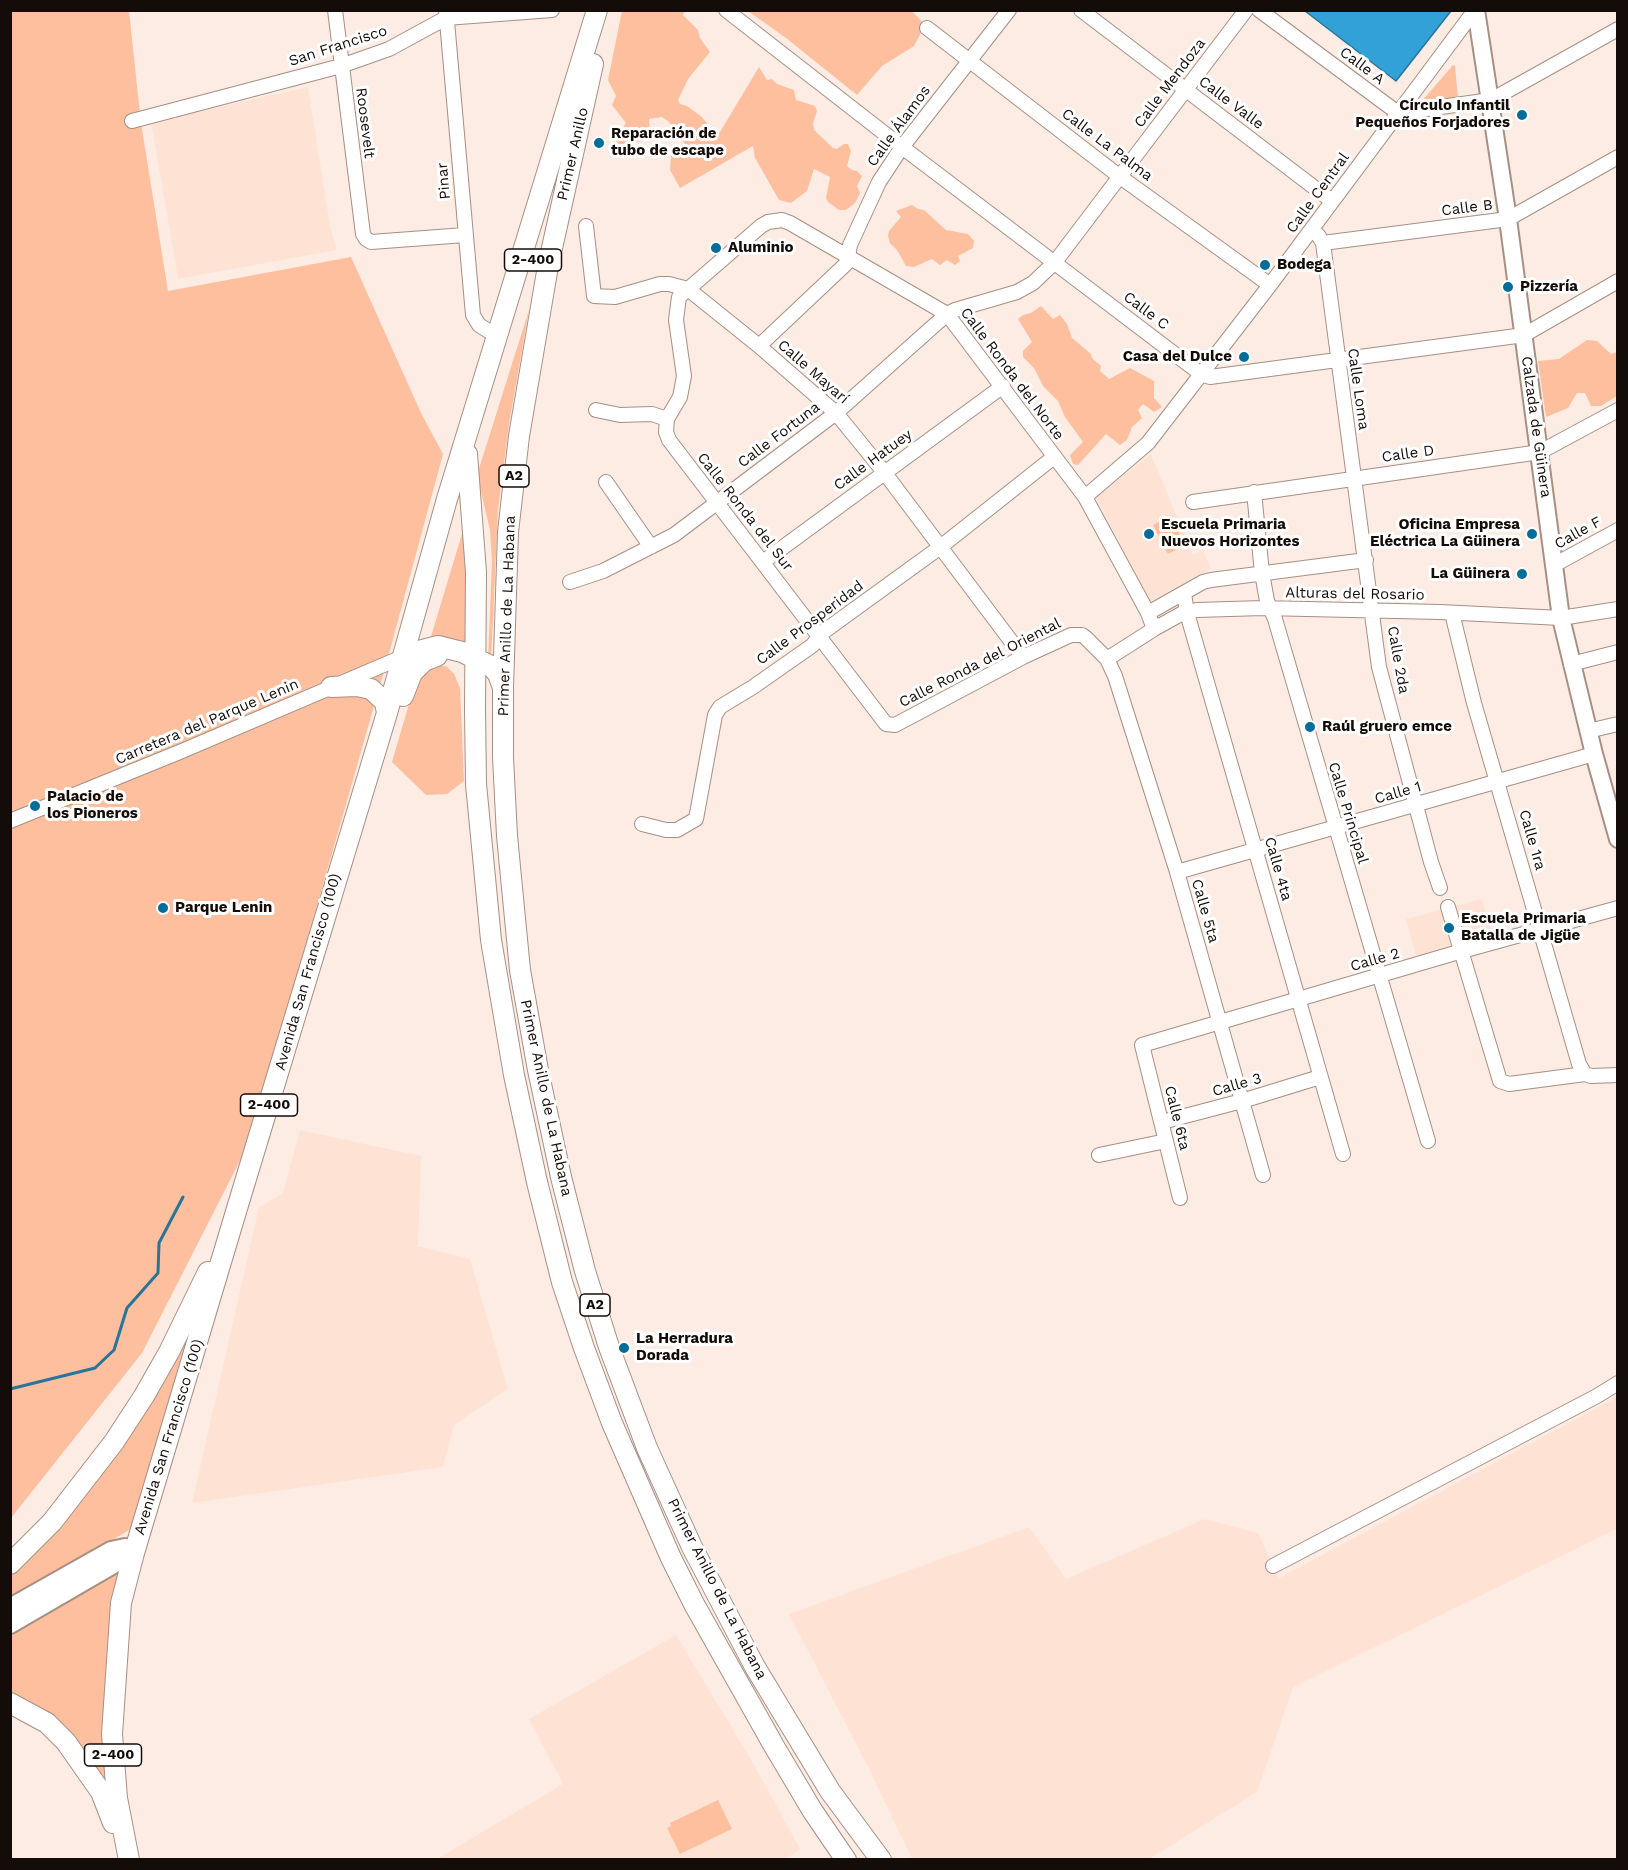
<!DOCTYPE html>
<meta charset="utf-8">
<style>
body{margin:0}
#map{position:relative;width:1628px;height:1870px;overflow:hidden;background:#fcece4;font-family:"Work Sans",sans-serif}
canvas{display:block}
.frame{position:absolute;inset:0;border:12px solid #140c08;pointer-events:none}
</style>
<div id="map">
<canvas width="1628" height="1870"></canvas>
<div class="frame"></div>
</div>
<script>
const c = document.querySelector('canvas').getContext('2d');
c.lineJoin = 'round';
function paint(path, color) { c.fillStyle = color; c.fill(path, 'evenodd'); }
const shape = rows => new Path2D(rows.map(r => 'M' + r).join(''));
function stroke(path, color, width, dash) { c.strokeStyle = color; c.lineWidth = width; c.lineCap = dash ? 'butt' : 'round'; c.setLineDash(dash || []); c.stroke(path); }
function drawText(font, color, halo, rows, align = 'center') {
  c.font = font + ' "Work Sans",sans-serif'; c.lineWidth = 6; c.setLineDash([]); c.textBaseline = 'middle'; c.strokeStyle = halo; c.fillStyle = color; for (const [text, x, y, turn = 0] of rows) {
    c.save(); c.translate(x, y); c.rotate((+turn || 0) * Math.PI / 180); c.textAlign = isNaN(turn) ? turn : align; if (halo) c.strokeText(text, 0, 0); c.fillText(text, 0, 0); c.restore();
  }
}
paint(shape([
 [308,87,330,226,337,250,178,279,151,122],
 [1151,454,1193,555,1203,550,1211,569,1150,602,1096,497],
 [1482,899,1493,937,1417,960,1406,919],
 [300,1130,421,1156,418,1245,413,1245,470,1259,508,1389,454,1425,443,1467,192,1503,259,1207,283,1193],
 [1617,1397,1617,1529,1293,1687,1257,1792,1149,1859,912,1859,869,1769,789,1614,1029,1527,1066,1579,1205,1519,1258,1533,1279,1578],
 [676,1635,753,1763,800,1849,784,1860,435,1860,563,1784,529,1719]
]), '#fee3d5');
paint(shape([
 [11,11,129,11,141,123,168,291,351,257,421,413,443,454,390,650,250,1141,142,1353,11,1518],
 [622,11,685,11,683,15,698,30,700,38,710,52,688,79,678,100,680,104,687,106,702,117,717,137,759,67,767,80,772,79,777,84,794,90,796,100,815,106,817,111,813,123,814,130,833,148,837,149,844,144,848,144,851,151,847,166,852,170,857,171,862,176,857,186,860,193,855,203,846,210,839,210,828,202,826,198,830,177,814,169,807,191,791,203,779,200,755,158,753,146,680,188,670,170,671,155,685,144,669,122,662,117,649,119,650,135,632,145,617,148,614,146,615,140,626,123,612,105,616,96,608,80],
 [748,11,912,11,925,25,914,46,882,66,857,95,786,38],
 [1453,65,1455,66,1458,98,1423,104,1422,101],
 [912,205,918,209,924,210,946,230,968,234,974,241,973,248,958,256,960,261,955,265,947,260,940,265,932,259,914,267,906,266,897,250,890,243,888,236,889,231,901,217,896,211],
 [1041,306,1053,319,1060,315,1067,324,1072,338,1091,354,1092,358,1101,366,1100,371,1109,379,1130,368,1154,381,1154,398,1162,407,1154,412,1143,404,1138,410,1142,418,1132,427,1127,440,1120,445,1106,434,1078,465,1073,464,1070,455,1083,442,1065,417,1058,401,1043,386,1034,368,1023,357,1023,351,1032,342,1018,319,1023,315,1031,313],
 [529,310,509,424,498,510,491,661,488,661,492,561,490,530,477,475],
 [1587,340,1597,341,1611,354,1617,352,1617,396,1601,406,1591,406,1585,393,1577,393,1568,408,1546,417,1538,361,1559,359],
 [1170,516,1185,545,1168,554,1153,525],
 [465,524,467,524,467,649,429,643],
 [434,666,446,666,454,674,460,688,464,781,447,794,426,795,392,762,414,687,422,673],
 [211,1274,134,1527,11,1601,11,1569,52,1525],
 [126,1562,107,1657,104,1705,104,1762,107,1784,100,1785,11,1699,11,1629],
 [718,1800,732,1829,680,1854,667,1828,671,1826,670,1823]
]), '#fdbf9e');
const water = shape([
 [1305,11,1451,11,1396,81,1305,11]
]);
paint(water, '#32a1d8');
stroke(water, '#29749a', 1.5);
stroke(shape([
 [10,1389,95,1368,114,1350,127,1308,158,1273,159,1243,183,1197]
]), '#29749a', 3);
const minor = shape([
 [335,10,363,234,366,239,371,242,465,235],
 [446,10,473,315,479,325,498,337],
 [726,10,902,147,1201,374,1210,377,1524,335,1618,281],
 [1081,10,1332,201],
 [1259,10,1398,113,1491,100,1618,29],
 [927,28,1119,176,1270,285],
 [132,121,341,66,389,49,446,18,552,10],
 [586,226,594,296,615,297,660,284,669,284,688,289,759,346,836,413,884,472,1023,657],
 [1318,235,1323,243,1508,219,1618,157],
 [1323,243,1379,667,1431,862,1440,888],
 [759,346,847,263,850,245,879,182,902,147,1009,10],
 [596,410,620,415,652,414,667,419],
 [606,482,651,547],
 [1254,492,1262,573,1267,601,1275,619,1428,1141],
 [1085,497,1148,443,1270,285,1475,10],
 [1193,502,1540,452,1618,410],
 [763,562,1003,386],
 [1554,565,1618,530],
 [570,582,603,571,674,535,836,413,947,314,955,310,1017,292,1033,283,1055,262,1246,10],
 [1184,593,1187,613,1343,1154],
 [1148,613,1203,582,1211,580,1366,560],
 [1452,613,1474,703,1579,1064,1585,1074],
 [1154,629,1148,613,1085,497,947,314,790,223,782,220,768,222,761,226,679,297,676,320,684,376,680,397,667,419,666,432,669,440,886,724,895,725,1023,657,1071,635,1082,635,1086,638,1107,659,1115,676,1177,872,1263,1175],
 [1107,659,1154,629,1181,614,1197,610,1263,608,1440,612,1561,618,1618,609],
 [1571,664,1618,652],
 [1588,731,1618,724],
 [10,821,182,751,407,655],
 [642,824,666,830,677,830,696,819,715,715,720,707,753,687,813,645,819,635,939,548,1054,457],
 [1177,872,1594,754],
 [1448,907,1500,1081,1509,1084,1585,1074,1591,1076,1618,1075],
 [1162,1122,1242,1101,1320,1077],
 [1099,1155,1166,1141],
 [1180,1198,1142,1045,1462,951,1618,908],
 [1273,1566,1597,1396,1618,1383]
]);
const major = shape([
 [1476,10,1508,219,1561,618,1594,754,1618,839],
 [10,1607,111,1550,125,1547,134,1553,10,1625]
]);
const highway = shape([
 [593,64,548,266,519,436,508,532,503,688,503,757,507,836,520,970,538,1070,561,1177,585,1271,609,1347,647,1448,692,1547,755,1667,830,1791,881,1860],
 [467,454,476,572,475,709,476,784,491,940,514,1075,537,1182,562,1282,584,1348,612,1423,671,1558,694,1604,774,1746,812,1810,846,1860],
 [415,652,438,646,462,652,491,666,498,674,503,688],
 [331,687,357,686,371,689,385,702,387,713],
 [403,696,412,673,424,661,437,656],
 [10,1564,52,1522,114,1442,144,1396,169,1352,208,1272],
 [10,1703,47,1723,66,1742,101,1792,113,1823],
 [129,1860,117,1798,112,1734,121,1603,134,1553,235,1215,387,713,447,499,597,10]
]);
stroke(minor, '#a78f83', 16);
stroke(major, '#a78f83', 20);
stroke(highway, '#a78f83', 22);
stroke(minor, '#fff', 14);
stroke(major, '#fff', 16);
stroke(highway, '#fff', 20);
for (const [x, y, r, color] of [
 [1522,115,6,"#006c99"],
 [599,143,6,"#006c99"],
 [716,248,6,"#006c99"],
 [1265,265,6,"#006c99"],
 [1508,287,6,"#006c99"],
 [1244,357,6,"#006c99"],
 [1149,534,6,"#006c99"],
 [1532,534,6,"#006c99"],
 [1522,574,6,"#006c99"],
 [1310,727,6,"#006c99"],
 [35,806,6,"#006c99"],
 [163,908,6,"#006c99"],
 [1449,928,6,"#006c99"],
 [624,1348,6,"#006c99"]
]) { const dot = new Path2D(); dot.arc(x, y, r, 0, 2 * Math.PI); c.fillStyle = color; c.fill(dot); stroke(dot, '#fff', 2); }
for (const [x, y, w] of [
 [533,260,57],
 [514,476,30],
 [269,1105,57],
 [595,1305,30],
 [113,1755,57]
]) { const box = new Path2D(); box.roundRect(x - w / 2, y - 11, w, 22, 4.5); c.fillStyle = '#fff'; c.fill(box); stroke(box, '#140c08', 1.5); }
drawText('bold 14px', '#140c08', null, [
 ["2-400",533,260],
 ["A2",514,476],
 ["2-400",269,1105],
 ["A2",595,1305],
 ["2-400",113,1755]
]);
drawText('15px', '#140c08', '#fff', [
 ["San Francisco",338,46,-18],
 ["Calle A",1362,66,37],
 ["Calle Mendoza",1170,83,-53],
 ["Calle Valle",1231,103,37],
 ["Roosevelt",365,123,83],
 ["Calle Álamos",899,126,-54],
 ["Calle La Palma",1107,145,37],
 ["Primer Anillo",573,154,-77],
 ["Pinar",444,181,-95],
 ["Calle Central",1318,193,-54],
 ["Calle B",1467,208,-7],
 ["Calle C",1146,311,37],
 ["Calle Mayarí",813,372,41],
 ["Calle Ronda del Norte",1012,374,53],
 ["Calle Loma",1358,389,82],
 ["Calzada de Güinera",1536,427,82],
 ["Calle Fortuna",779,435,-37],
 ["Calle D",1408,454,-8],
 ["Calle Hatuey",873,460,-36],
 ["Calle Ronda del Sur",745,512,52],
 ["Calle F",1578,533,-29],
 ["Alturas del Rosario",1355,594,1],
 ["Primer Anillo de La Habana",507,616,-88],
 ["Calle Prosperidad",810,623,-37],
 ["Calle 2da",1398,660,80],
 ["Calle Ronda del Oriental",980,663,-27],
 ["Carretera del Parque Lenin",207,722,-23],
 ["Calle 1",1398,793,-16],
 ["Calle Principal",1348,813,73],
 ["Calle 1ra",1532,840,74],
 ["Calle 4ta",1278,869,74],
 ["Calle 5ta",1205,911,74],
 ["Calle 2",1375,960,-16],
 ["Avenida San Francisco (100)",308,972,-74],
 ["Calle 3",1237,1085,-16],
 ["Primer Anillo de La Habana",546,1098,78],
 ["Calle 6ta",1177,1118,76],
 ["Avenida San Francisco (100)",169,1437,-73],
 ["Primer Anillo de La Habana",717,1589,63]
]);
drawText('bold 15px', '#140c08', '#fff', [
 ["Círculo Infantil",1510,106,"right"],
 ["Pequeños Forjadores",1510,123,"right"],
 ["Reparación de",611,134],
 ["tubo de escape",611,151],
 ["Aluminio",728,248],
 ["Bodega",1277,265],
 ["Pizzería",1520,287],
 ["Casa del Dulce",1232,357,"right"],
 ["Escuela Primaria",1161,525],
 ["Nuevos Horizontes",1161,542],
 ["Oficina Empresa",1520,525,"right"],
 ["Eléctrica La Güinera",1520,542,"right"],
 ["La Güinera",1510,574,"right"],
 ["Raúl gruero emce",1322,727],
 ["Palacio de",47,797],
 ["los Pioneros",47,814],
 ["Parque Lenin",175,908],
 ["Escuela Primaria",1461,919],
 ["Batalla de Jigüe",1461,936],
 ["La Herradura",636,1339],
 ["Dorada",636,1356]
], 'left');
</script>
